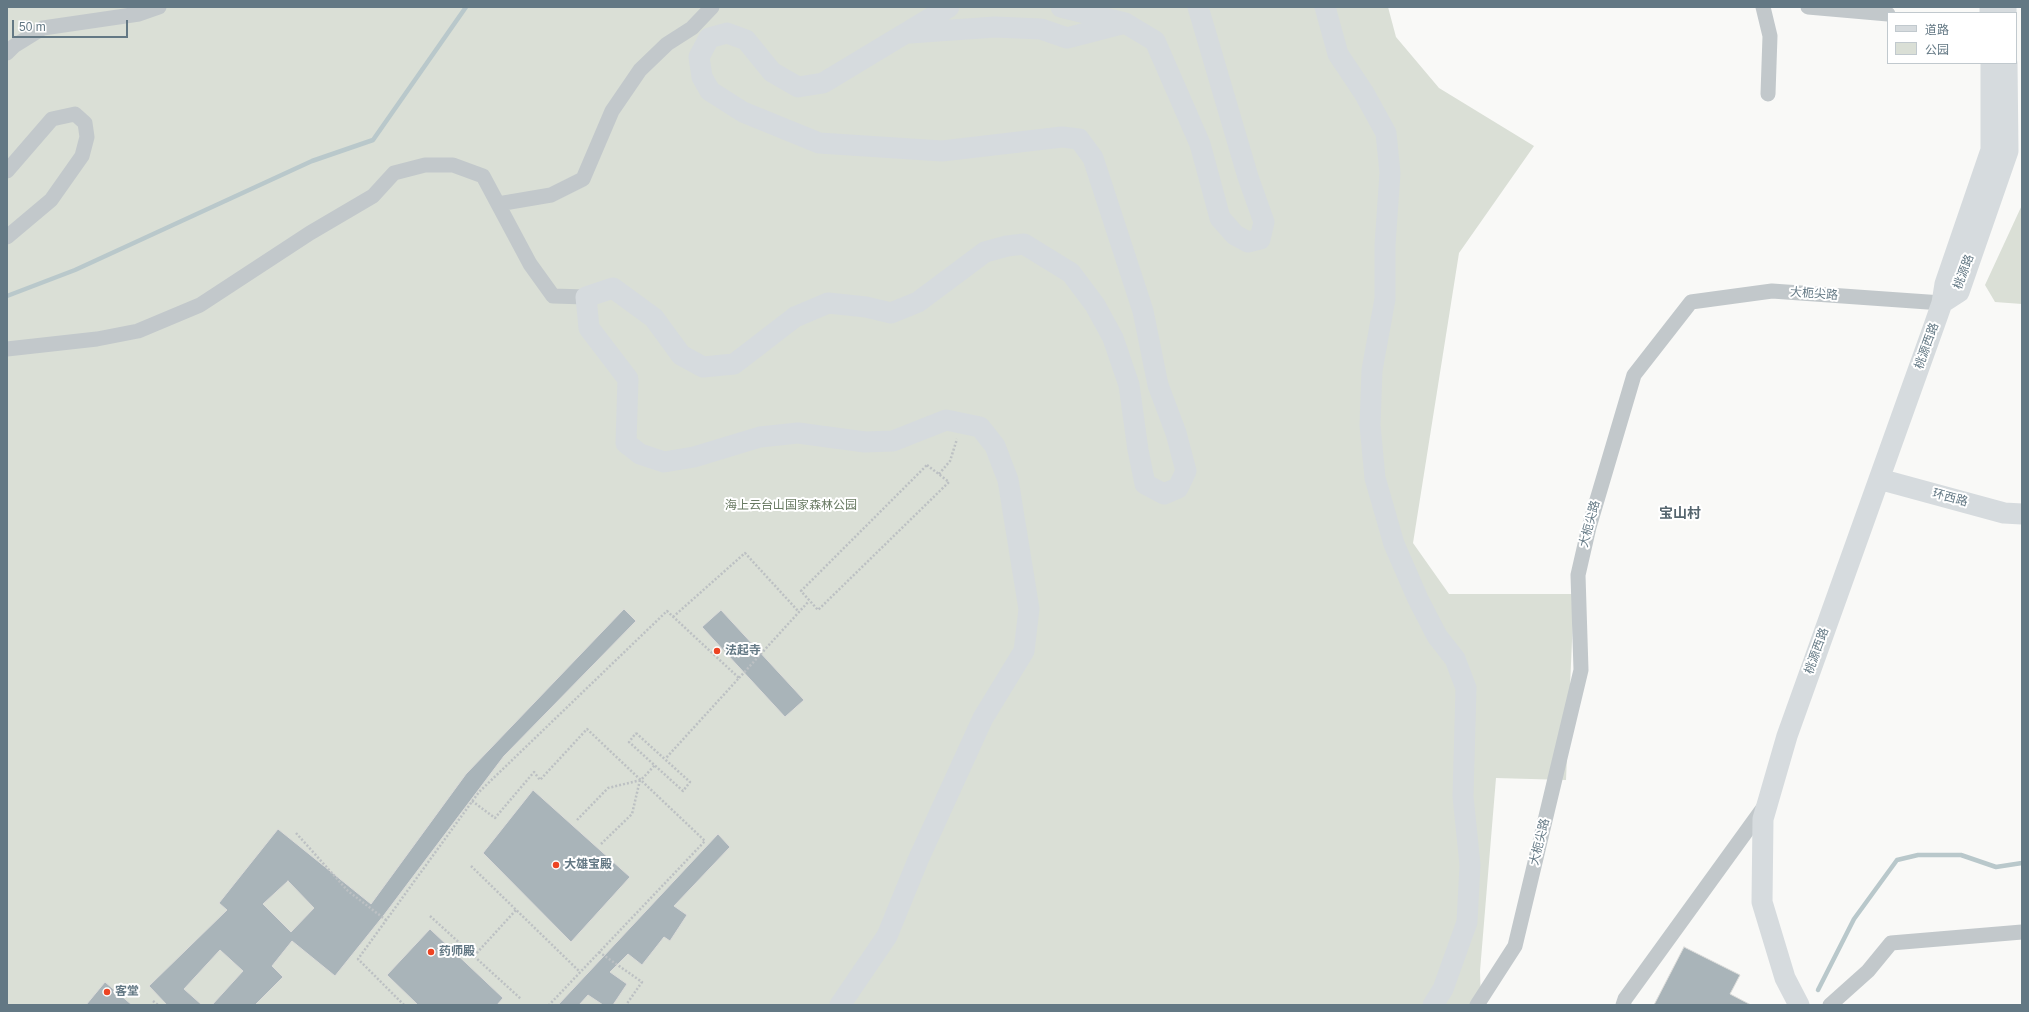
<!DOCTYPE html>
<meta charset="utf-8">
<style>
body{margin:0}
#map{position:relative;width:2029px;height:1012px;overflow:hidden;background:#f9f9f7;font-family:Helvetica,"Noto Sans SC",sans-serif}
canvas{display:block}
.frame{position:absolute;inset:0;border:8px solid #637884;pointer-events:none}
.legend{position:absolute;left:1887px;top:12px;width:130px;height:52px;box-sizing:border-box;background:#fff;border:1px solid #c1c9ce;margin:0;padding:5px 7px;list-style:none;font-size:12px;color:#637884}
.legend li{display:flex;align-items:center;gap:8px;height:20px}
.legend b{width:20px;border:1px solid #c1c9ce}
.scale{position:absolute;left:12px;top:20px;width:116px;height:18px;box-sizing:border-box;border:2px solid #637884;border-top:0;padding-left:5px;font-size:12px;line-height:14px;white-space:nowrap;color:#637884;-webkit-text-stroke:3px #fff;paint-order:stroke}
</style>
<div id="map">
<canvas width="2029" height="1012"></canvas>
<div class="frame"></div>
<ul class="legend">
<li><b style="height:5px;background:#d6dbde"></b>道路</li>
<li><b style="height:11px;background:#dadfd6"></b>公园</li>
</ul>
<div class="scale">50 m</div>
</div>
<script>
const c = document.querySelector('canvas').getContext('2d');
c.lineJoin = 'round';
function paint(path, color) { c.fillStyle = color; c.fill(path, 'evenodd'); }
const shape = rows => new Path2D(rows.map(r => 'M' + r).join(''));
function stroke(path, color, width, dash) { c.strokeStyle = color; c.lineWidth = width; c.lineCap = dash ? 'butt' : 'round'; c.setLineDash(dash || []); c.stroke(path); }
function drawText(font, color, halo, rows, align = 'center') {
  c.font = font + ' Helvetica,"Noto Sans SC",sans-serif'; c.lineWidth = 4; c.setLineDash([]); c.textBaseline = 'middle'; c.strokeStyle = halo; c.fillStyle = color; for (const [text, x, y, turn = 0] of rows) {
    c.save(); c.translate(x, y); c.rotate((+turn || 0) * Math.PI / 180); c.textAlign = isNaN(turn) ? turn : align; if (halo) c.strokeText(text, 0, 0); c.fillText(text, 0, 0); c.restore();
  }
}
paint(shape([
 [7,7,1388,7,1396,37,1439,88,1534,146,1459,253,1413,543,1449,594,1574,594,1566,780,1496,778,1480,971,1481,1005,7,1005],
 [2022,205,2022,304,1995,302,1985,285]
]), '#dadfd6');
stroke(shape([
 [7,296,75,270,312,161,373,140,466,7],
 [1818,990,1854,919,1897,860,1918,855,1961,855,1996,867,2022,863]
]), '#b9c8cb', 4.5);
const building = shape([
 [624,609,636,621,504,756,384,915,335,976,292,941,272,966,283,977,255,1005,212,1005,243,971,220,950,184,989,202,1005,167,1005,149,986,227,910,219,903,278,829,371,904,466,774,624,609],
 [288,881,314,908,291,932,263,904,288,881],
 [721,610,804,700,785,717,702,627,721,610],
 [533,790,630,877,571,942,483,853,533,790],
 [718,834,730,847,674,906,687,915,670,941,664,937,642,965,628,954,610,972,627,984,613,1005,603,1005,588,995,579,1005,558,1005,718,834],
 [430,929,503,998,497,1005,418,1005,387,975,430,929],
 [1684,947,1740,975,1730,994,1751,1005,1654,1005,1684,947],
 [105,982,132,1005,86,1005,105,982]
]);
paint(building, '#a9b4b9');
stroke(building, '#dbdbd9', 1);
stroke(shape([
 [927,465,949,482,818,610,801,591,927,465],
 [939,474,950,461,957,439],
 [673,617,745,553,799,612],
 [739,678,809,601],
 [636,733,690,782,683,791,629,742,636,733],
 [472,801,495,818,534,772,540,780,587,729,705,841,549,1005],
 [577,820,608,788,641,780,655,765],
 [296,833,348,891,386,920],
 [601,844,632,814,640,780],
 [471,866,580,972],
 [430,916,521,999],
 [599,952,642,982,626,1005],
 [474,956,516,910],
 [153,1001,158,1005],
 [404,1005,358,959,479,792,667,611,739,678,666,758]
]), '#bcc0c3', 2.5, [2, 2]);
stroke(shape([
 [1763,7,1770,36,1768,94],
 [1808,7,1888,14],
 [7,53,14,46,43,28,139,14,159,7],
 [7,171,52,119,75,114,85,123,87,137,82,156,51,200,7,237],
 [498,204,551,195,583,179,612,111,640,70,667,44,692,28,712,7],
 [7,349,97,339,138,331,200,305,310,233,373,196,394,173,425,165,453,165,483,176,530,264,553,296,586,297],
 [1477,1005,1515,946,1581,670,1578,575,1589,527,1634,375,1691,302,1772,291,1942,303],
 [1623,1005,1625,999,1764,807],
 [1830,1005,1868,971,1891,943,2022,932]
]), '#c2c8cb', 15);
stroke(shape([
 [1325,7,1338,54,1364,93,1386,133,1390,173,1385,245,1385,299,1372,370,1370,425,1375,478,1394,544,1418,599,1437,636,1455,659,1466,688,1463,796,1470,865,1467,922,1443,989,1433,1005],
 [1990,7,1990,13],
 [2006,7,2006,13],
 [1125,23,1155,41,1200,144,1220,218,1235,235,1248,242,1260,239,1264,222,1248,177,1198,7],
 [910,33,995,27,1041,29,1067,38,1125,23,1061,7],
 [1942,303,1959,292,2008,151,2007,63],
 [1879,479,2004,513,2022,514],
 [840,1005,887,936,918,860,983,718,1024,651,1029,609,1008,480,995,446,980,427,946,420,893,441,865,442,798,433,760,437,694,457,664,462,640,454,626,443,628,379,589,328,586,297,613,288,654,318,681,355,703,367,734,364,795,317,828,303,866,307,891,313,918,302,985,252,1007,246,1024,244,1071,273,1095,305,1113,338,1129,385,1138,450,1145,484,1164,494,1178,488,1186,471,1176,433,1158,385,1143,311,1093,158,1079,139,1062,137,942,151,819,143,743,112,710,91,702,77,699,57,709,38,727,33,746,40,772,72,798,87,823,83,949,7],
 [1799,1005,1785,978,1762,902,1763,819,1787,736,1935,323,1942,303,1945,284,1991,150,1991,63]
]), '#d6dbde', 21);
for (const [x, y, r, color] of [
 [717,651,4,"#ed4423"],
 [556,865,4,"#ed4423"],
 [431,952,4,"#ed4423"],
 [107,992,4,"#ed4423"]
]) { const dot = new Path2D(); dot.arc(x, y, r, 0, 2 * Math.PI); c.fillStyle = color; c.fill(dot); stroke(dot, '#fff', 1.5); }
drawText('12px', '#637884', '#fff', [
 ["桃源路",1964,272,-69],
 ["大枙尖路",1814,294,4],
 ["桃源西路",1927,346,-70],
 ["环西路",1950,498,15],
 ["大枙尖路",1590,524,-75],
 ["桃源西路",1817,651,-70],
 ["大枙尖路",1540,842,-76]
]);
drawText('12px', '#687a62', '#fff', [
 ["海上云台山国家森林公园",791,506]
]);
drawText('bold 12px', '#637884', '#fff', [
 ["法起寺",725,651],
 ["大雄宝殿",564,865],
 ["药师殿",439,952],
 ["客堂",115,992]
], 'left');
drawText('bold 14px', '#55656e', '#fff', [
 ["宝山村",1680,514]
]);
</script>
